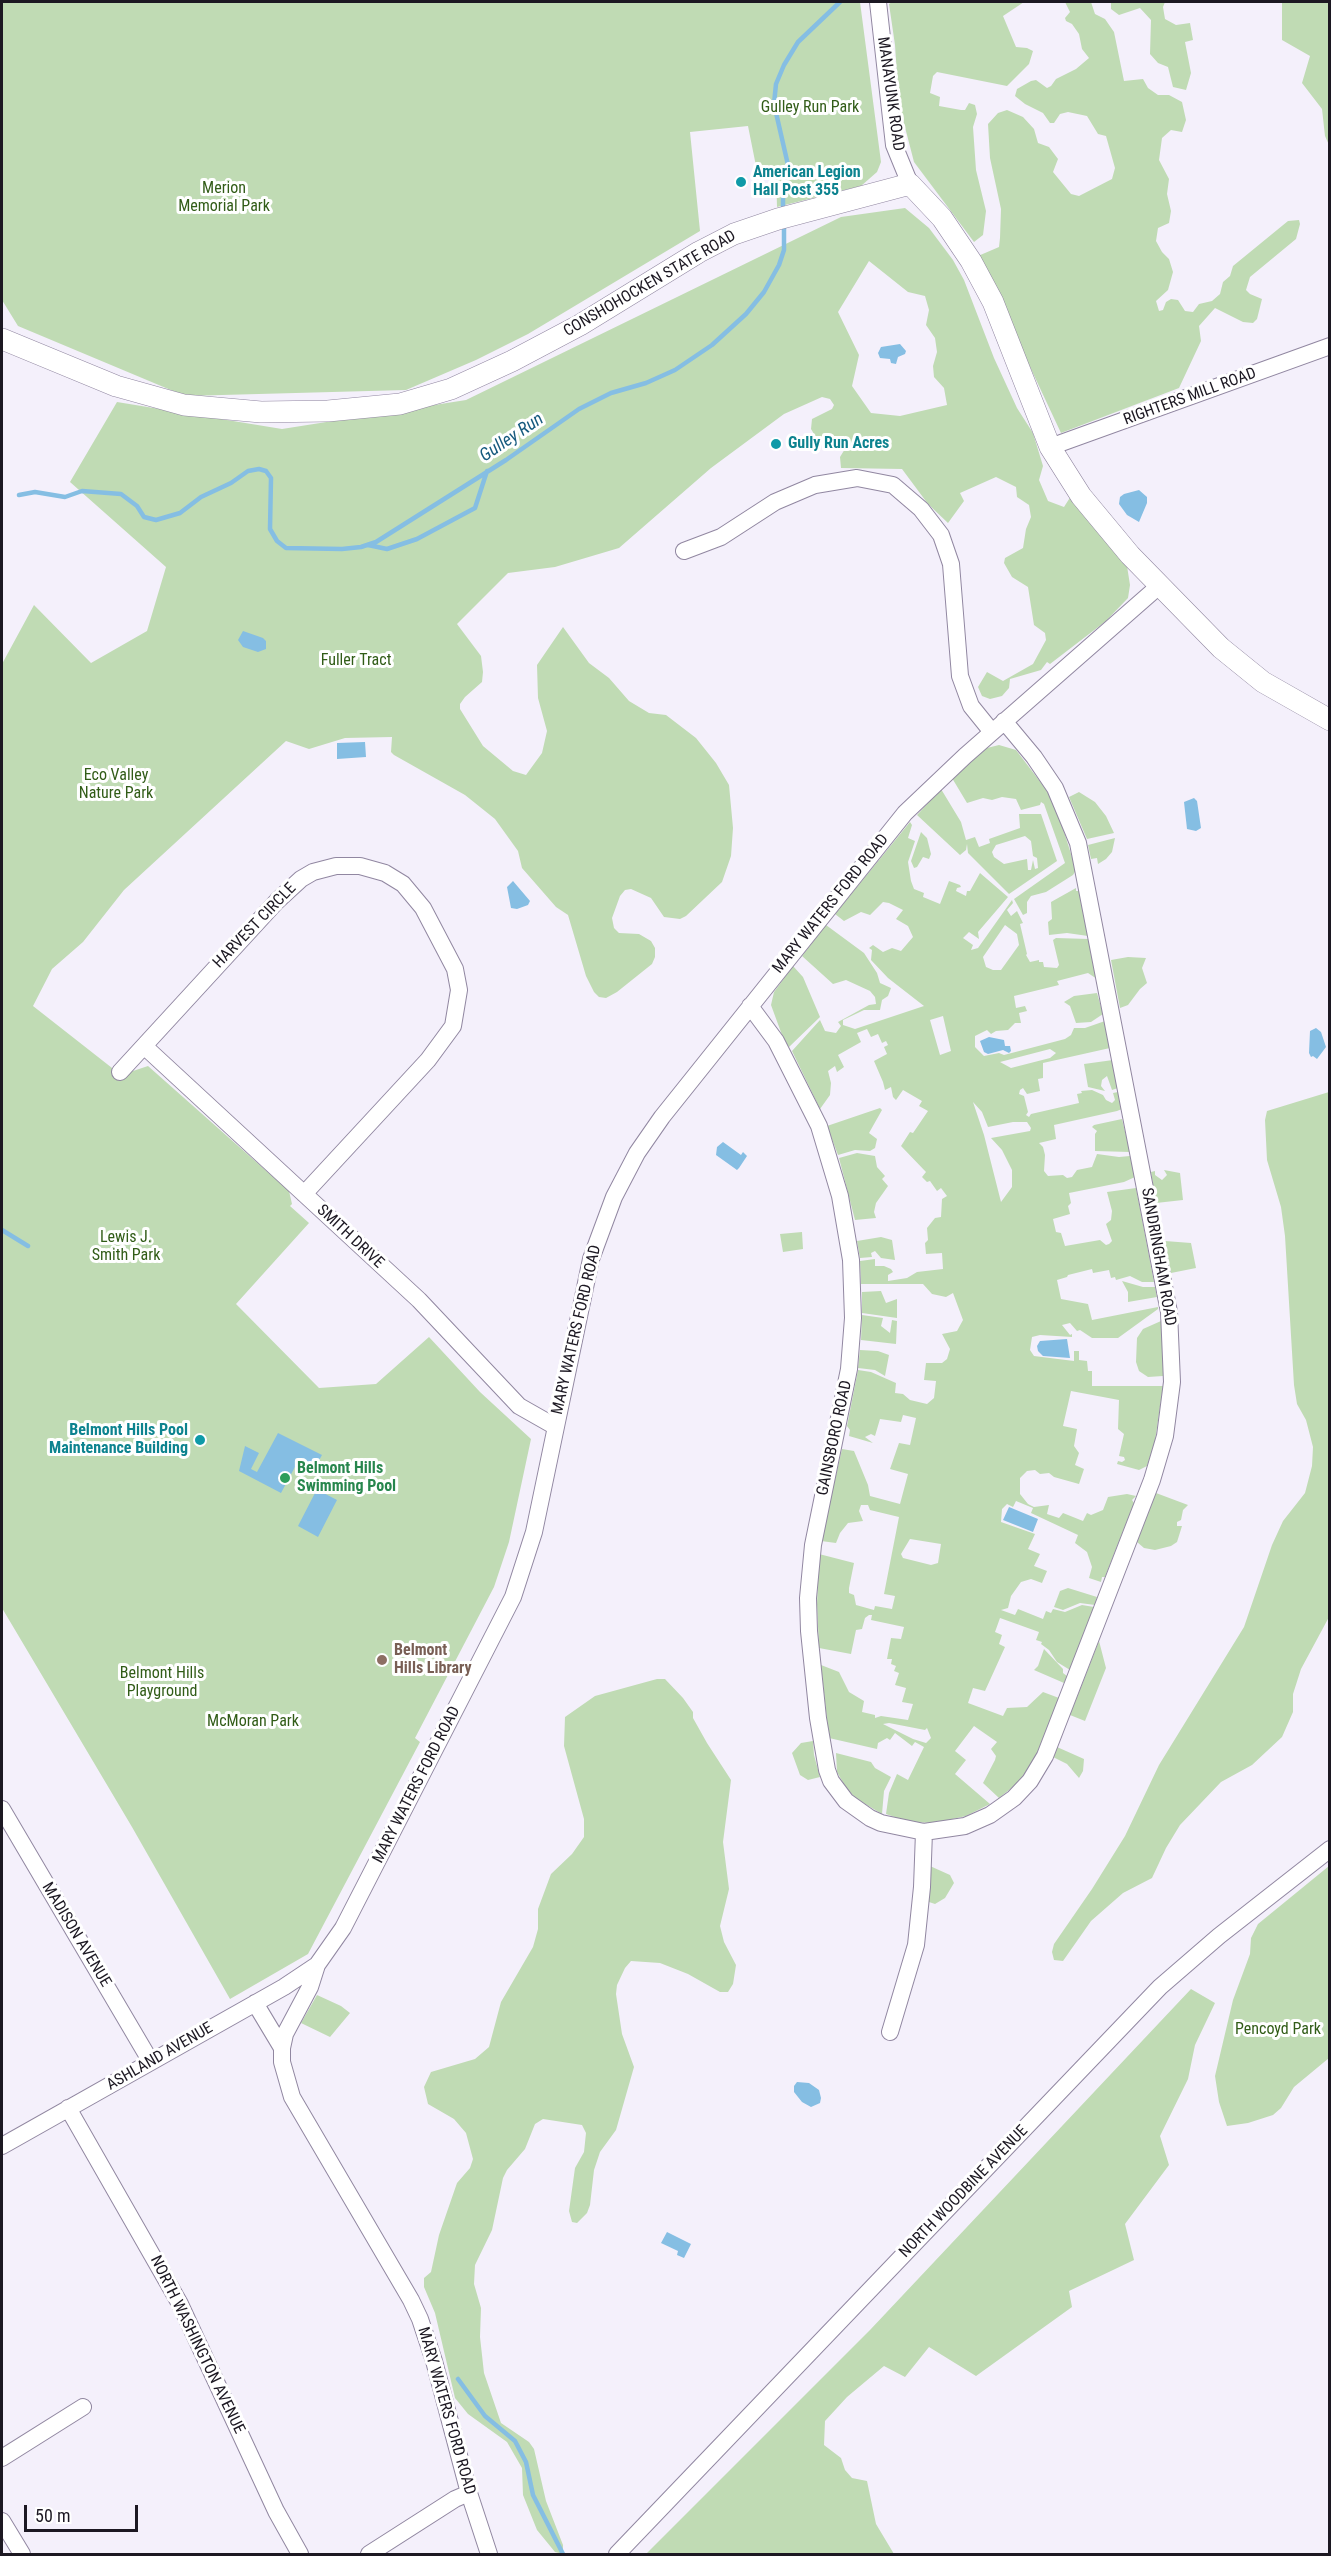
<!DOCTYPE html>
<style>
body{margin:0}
#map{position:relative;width:1331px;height:2556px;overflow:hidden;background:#f4f0fb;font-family:"Roboto Condensed",sans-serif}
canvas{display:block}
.frame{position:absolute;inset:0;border:3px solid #1c1822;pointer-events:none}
.scale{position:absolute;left:24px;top:2505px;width:114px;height:27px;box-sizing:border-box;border:3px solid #1c1822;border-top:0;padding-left:8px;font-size:18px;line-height:21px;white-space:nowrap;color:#1c1822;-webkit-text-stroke:4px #fff;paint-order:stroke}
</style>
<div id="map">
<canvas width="1331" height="2556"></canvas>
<div class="frame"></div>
<div class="scale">50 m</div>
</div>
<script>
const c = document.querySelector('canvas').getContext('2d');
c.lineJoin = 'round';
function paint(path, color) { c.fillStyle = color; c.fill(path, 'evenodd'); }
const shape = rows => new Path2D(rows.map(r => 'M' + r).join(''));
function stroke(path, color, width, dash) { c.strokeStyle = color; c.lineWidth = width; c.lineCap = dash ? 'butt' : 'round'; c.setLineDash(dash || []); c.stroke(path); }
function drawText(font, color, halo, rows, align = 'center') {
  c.font = font + ' "Roboto Condensed",sans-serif'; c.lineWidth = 6; c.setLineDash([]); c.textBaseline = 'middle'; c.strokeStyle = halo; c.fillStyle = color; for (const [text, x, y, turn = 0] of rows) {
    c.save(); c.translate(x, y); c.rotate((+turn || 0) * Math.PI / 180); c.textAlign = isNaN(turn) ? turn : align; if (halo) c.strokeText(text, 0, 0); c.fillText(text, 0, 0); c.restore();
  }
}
paint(shape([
 [2,2,860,2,881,162,877,172,861,186,777,207,776,170,756,166,748,126,690,132,700,231,528,334,476,360,406,390,185,396,18,326,2,300],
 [892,2,1024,2,1003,16,1016,47,1027,48,1033,51,1029,64,1007,86,937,72,933,76,930,93,940,97,939,106,961,110,965,110,969,103,975,105,977,114,973,127,976,170,986,211,983,235,974,242,914,162,899,104,895,45,889,4],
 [1065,2,1091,2,1095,14,1105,19,1114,32,1124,81,1143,79,1148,88,1158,95,1169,95,1182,102,1186,120,1182,132,1171,130,1162,138,1159,160,1169,179,1167,194,1171,211,1169,223,1158,228,1156,241,1162,252,1169,259,1173,272,1168,290,1156,301,1159,311,1163,310,1166,302,1171,299,1178,300,1185,311,1193,312,1199,304,1212,301,1220,294,1223,282,1230,276,1233,266,1288,221,1299,220,1300,224,1296,239,1250,277,1246,290,1250,294,1262,299,1257,319,1253,323,1243,322,1215,308,1199,326,1201,341,1179,388,1061,433,978,256,999,247,1000,238,1001,209,990,158,988,124,998,113,1007,110,1023,117,1034,129,1038,143,1049,147,1058,159,1053,172,1071,194,1079,196,1112,179,1115,168,1106,136,1098,134,1087,116,1068,112,1060,114,1054,123,1050,123,1043,113,1025,104,1015,96,1017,89,1031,81,1036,80,1047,88,1051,86,1056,79,1076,69,1089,58,1082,49,1079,34,1072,24,1066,21,1065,18,1070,12],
 [1111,2,1165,2,1163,7,1165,19,1176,25,1190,23,1193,40,1185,42,1191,73,1186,90,1173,87,1168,67,1158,63,1150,54,1151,20,1140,8,1119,15,1111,9],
 [1282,2,1329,2,1329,145,1325,136,1322,109,1302,83,1310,56,1282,40],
 [905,208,929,228,953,260,964,280,994,358,1017,408,1033,433,1043,466,1039,480,1048,501,1064,507,1071,496,1127,566,1130,585,1128,598,1106,621,1050,664,1047,662,1041,670,1010,679,1009,688,1002,696,990,699,982,696,978,687,987,672,1003,681,1033,664,1046,640,1045,633,1034,625,1028,587,1012,577,1004,563,1005,558,1023,548,1026,529,1031,517,1029,505,1017,497,1016,487,996,477,960,493,964,501,948,523,928,504,902,469,841,468,840,457,848,444,838,438,830,445,820,444,811,429,812,419,832,409,834,405,830,399,822,397,784,414,711,468,619,548,555,567,508,573,457,624,481,656,483,672,482,682,465,697,460,704,460,709,483,746,513,771,526,775,542,753,547,731,538,698,537,665,563,627,589,663,609,678,629,701,649,713,666,715,696,738,716,763,729,785,733,828,731,856,722,882,686,916,680,919,664,917,651,898,631,889,625,890,620,896,612,918,614,928,619,933,639,934,651,941,655,948,655,957,652,964,617,992,606,998,599,997,594,992,586,976,568,915,556,907,522,868,518,851,495,819,465,795,394,755,391,752,392,737,345,738,309,749,286,741,124,890,83,942,52,969,33,1006,121,1075,148,1066,289,1191,292,1204,290,1206,309,1223,236,1304,319,1388,376,1384,429,1337,480,1392,531,1439,509,1542,494,1587,415,1738,420,1742,308,1954,230,1999,132,1827,2,1608,2,664,34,605,91,663,147,631,166,567,70,482,117,402,282,429,466,400,841,217],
 [869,261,908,292,925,296,929,310,926,325,935,338,937,352,933,366,934,377,944,388,947,405,900,416,871,413,852,386,859,355,838,312],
 [999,745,1016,750,1045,788,1057,809,1076,870,1073,875,1046,892,1031,896,1027,902,1027,913,1023,915,1014,899,1065,863,1044,804,1041,802,1040,805,1021,810,1016,799,1002,797,992,800,983,798,967,803,952,778,987,748],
 [941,789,961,822,966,840,975,837,979,847,990,843,989,839,1020,828,1019,814,1041,814,1057,861,1009,894,968,853,967,844,966,850,960,855,917,815],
 [1025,836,1031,841,1033,856,1037,858,1038,868,1035,869,1033,860,1031,870,1028,870,1027,859,1004,864,994,857,992,852,996,845],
 [1079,792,1095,802,1106,816,1114,833,1087,839,1069,797],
 [910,822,912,825,908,838,915,841,908,862,911,881,914,889,924,893,923,897,940,904,949,881,960,885,961,887,957,888,956,891,966,896,967,891,970,891,980,873,1008,897,978,932,979,939,969,932,963,938,973,945,971,950,978,948,1012,900,1013,903,1007,910,1011,916,1017,911,1023,923,1020,924,1027,954,1026,955,1030,962,1039,960,1039,962,1043,962,1044,967,1057,968,1059,965,1053,940,1056,938,1089,939,1097,979,1088,973,1057,981,1059,985,1014,996,1016,1008,1025,1006,1027,1011,1019,1013,1021,1023,1015,1023,1008,1030,996,1031,991,1034,987,1030,975,1036,975,1047,984,1056,999,1053,1004,1055,1065,1039,1071,1035,1074,1028,1085,1028,1105,1021,1110,1048,1043,1063,1043,1078,1038,1079,1040,1091,1027,1094,1023,1088,1020,1090,1019,1094,1024,1096,1028,1112,1026,1115,1029,1117,1031,1114,1079,1103,1077,1094,1082,1093,1081,1091,1092,1090,1103,1095,1106,1100,1112,1103,1115,1100,1113,1093,1118,1092,1122,1109,1117,1111,1054,1125,1056,1139,1039,1143,1043,1147,1045,1155,1044,1171,1048,1176,1063,1175,1067,1178,1072,1177,1077,1170,1092,1167,1097,1154,1119,1157,1130,1156,1135,1177,1124,1182,1069,1193,1071,1203,1068,1206,1070,1214,1053,1219,1056,1232,1061,1233,1065,1246,1100,1240,1106,1245,1109,1244,1112,1241,1106,1224,1111,1220,1112,1211,1107,1192,1136,1188,1154,1282,1142,1282,1130,1276,1116,1280,1115,1277,1111,1278,1109,1270,1093,1273,1092,1269,1068,1275,1067,1277,1057,1280,1061,1299,1088,1304,1092,1320,1158,1307,1158,1309,1118,1338,1092,1338,1080,1330,1077,1331,1070,1323,1062,1325,1070,1335,1072,1334,1072,1337,1040,1335,1032,1337,1030,1350,1034,1356,1074,1361,1074,1351,1079,1351,1079,1360,1087,1361,1088,1371,1092,1371,1092,1386,1163,1386,1155,1441,1147,1466,1139,1470,1117,1464,1118,1461,1122,1462,1125,1460,1124,1457,1119,1456,1124,1434,1118,1429,1119,1400,1071,1391,1063,1426,1077,1429,1074,1446,1079,1453,1075,1465,1084,1469,1079,1484,1054,1477,1049,1473,1040,1474,1035,1470,1027,1471,1020,1478,1020,1494,1028,1504,1034,1507,1049,1505,1047,1514,1059,1518,1063,1513,1083,1521,1087,1513,1091,1515,1103,1510,1108,1497,1127,1494,1136,1496,1132,1500,1134,1503,1105,1577,1102,1577,1101,1582,1089,1578,1092,1567,1087,1552,1075,1543,1078,1535,1031,1513,1033,1508,1016,1501,1013,1507,1007,1504,1002,1509,1001,1522,1035,1534,1028,1549,1040,1554,1034,1566,1047,1571,1042,1583,1031,1579,1021,1582,1011,1596,1008,1608,1001,1610,1015,1615,1018,1609,1043,1619,1046,1611,1051,1613,1053,1609,1065,1612,1082,1605,1094,1607,1070,1670,1057,1662,1049,1650,1041,1644,1042,1642,1036,1640,1039,1632,1000,1618,995,1632,1002,1635,999,1644,1005,1647,985,1691,973,1688,968,1703,1003,1716,1007,1708,1027,1707,1043,1692,1059,1698,1037,1753,1028,1770,1014,1786,999,1798,983,1783,995,1760,996,1756,991,1749,997,1742,974,1726,955,1751,966,1760,955,1774,990,1804,966,1816,934,1823,909,1822,886,1814,889,1793,897,1774,908,1780,924,1747,915,1742,912,1746,895,1733,890,1740,887,1738,878,1743,877,1749,829,1738,821,1665,839,1672,849,1692,864,1701,862,1712,875,1715,875,1718,881,1716,908,1720,913,1704,902,1702,906,1688,895,1685,899,1673,894,1671,896,1666,891,1664,892,1659,887,1659,891,1638,901,1639,904,1627,871,1620,872,1615,869,1615,865,1618,862,1629,856,1630,851,1654,819,1648,817,1604,819,1554,854,1563,849,1588,849,1593,854,1595,856,1605,874,1610,875,1606,892,1609,895,1596,884,1594,899,1517,870,1510,868,1505,861,1505,859,1511,863,1521,848,1523,840,1533,836,1543,821,1541,842,1449,854,1451,868,1485,870,1496,900,1504,908,1474,890,1469,899,1443,910,1445,916,1418,903,1415,901,1422,880,1419,875,1436,871,1434,865,1437,873,1443,849,1436,850,1430,847,1426,858,1370,871,1372,896,1383,895,1393,903,1394,910,1400,927,1404,934,1398,936,1381,924,1380,926,1363,942,1363,947,1359,950,1349,942,1334,957,1331,963,1320,953,1293,946,1297,932,1294,923,1284,861,1284,860,1261,875,1259,875,1266,884,1266,891,1269,893,1272,888,1275,888,1281,907,1278,917,1272,943,1269,942,1253,926,1254,925,1243,928,1240,927,1228,935,1218,941,1217,942,1199,947,1196,941,1188,937,1191,930,1181,927,1182,922,1177,926,1172,901,1146,910,1132,913,1133,928,1111,919,1106,922,1101,903,1090,896,1100,893,1097,891,1087,885,1090,883,1082,874,1061,887,1054,884,1047,888,1045,886,1041,882,1043,878,1034,871,1037,867,1029,857,1033,861,1042,838,1055,844,1067,837,1072,835,1066,828,1071,831,1083,830,1095,820,1109,792,1051,820,1020,825,1031,836,1033,841,1026,838,1022,869,1005,876,1004,875,997,870,991,846,980,833,984,802,956,826,925,864,953,877,973,880,983,891,988,888,996,882,1000,880,1010,864,1010,843,1020,843,1025,855,1029,924,1006,888,978,871,960,872,950,869,948,873,945,883,952,892,948,901,951,913,937,908,926,896,919,903,910,889,903,883,902,870,915,861,912,844,921,835,914],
 [1005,925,1017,934,1019,945,1001,970,993,970,986,967,983,957],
 [943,1016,951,1051,940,1055,930,1020],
 [1050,1049,1056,1053,1050,1058,1011,1068,1000,1062],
 [973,1102,982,1112,988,1127,1013,1122,1027,1122,1031,1128,1030,1131,991,1138,1002,1150,1012,1170,1012,1187,1001,1202,984,1135],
 [910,1539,941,1544,938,1563,931,1565,903,1558,901,1554],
 [889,1723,925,1730,927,1728,931,1738,926,1743,913,1739,883,1724],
 [921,832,927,838,931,854,929,859,923,857,917,867,914,868,911,861],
 [1115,838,1112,852,1106,859,1098,864,1097,858,1091,859,1088,845],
 [1076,888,1076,891,1079,891,1088,936,1067,933,1049,935,1048,922,1052,919,1051,902],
 [1128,957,1146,958,1142,968,1147,983,1140,989,1128,1005,1120,1008,1111,960],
 [793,966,803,977,820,1017,789,1047,782,1035,771,1005,774,992],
 [1097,993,1103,1014,1091,1022,1076,1023,1070,1006,1064,1002,1074,996],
 [1113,1060,1118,1088,1112,1090,1107,1076,1102,1080,1101,1086,1105,1091,1088,1087,1084,1064],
 [1329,1092,1329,1617,1301,1669,1293,1694,1293,1712,1282,1737,1252,1765,1221,1782,1180,1825,1166,1848,1152,1878,1123,1893,1091,1921,1063,1961,1054,1960,1052,1952,1054,1944,1092,1889,1125,1836,1159,1765,1244,1627,1272,1545,1283,1521,1305,1493,1312,1466,1313,1447,1306,1420,1297,1404,1294,1385,1285,1236,1281,1207,1267,1160,1265,1120,1267,1111],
 [880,1108,882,1110,869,1133,877,1139,875,1148,870,1151,855,1150,838,1155,827,1126],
 [1122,1119,1130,1152,1095,1151,1095,1134,1097,1131,1092,1127,1094,1125],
 [857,1153,875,1156,877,1167,885,1176,882,1179,888,1186,876,1203,874,1212,876,1218,855,1220,839,1158],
 [1164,1170,1180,1173,1183,1200,1156,1203,1151,1172,1155,1171,1155,1175,1162,1180,1167,1175],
 [802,1232,803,1249,783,1252,780,1234],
 [881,1237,892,1240,895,1260,881,1258,875,1251,871,1253,872,1257,860,1258,857,1241],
 [1165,1241,1191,1243,1196,1268,1171,1273],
 [1122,1281,1143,1287,1155,1287,1157,1297,1128,1302,1128,1292],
 [881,1291,886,1303,897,1299,897,1318,862,1313,862,1292],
 [862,1315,883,1318,881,1326,890,1333,892,1320,897,1321,896,1344,861,1340],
 [1161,1321,1164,1347,1163,1376,1148,1377,1139,1371,1136,1362,1137,1338,1143,1329],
 [860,1350,878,1351,889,1355,885,1376,875,1370,858,1368],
 [1156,1493,1188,1505,1183,1510,1181,1520,1177,1522,1177,1526,1182,1526,1177,1542,1171,1546,1155,1550,1144,1548,1137,1542],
 [1068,1588,1097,1597,1095,1605,1080,1603,1063,1610,1054,1607,1060,1591],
 [1099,1641,1106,1668,1085,1721,1070,1715],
 [1044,1649,1063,1669,1063,1673,1067,1676,1064,1683,1034,1670,1038,1666],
 [657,1679,665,1679,683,1698,693,1712,693,1718,707,1743,731,1780,723,1842,729,1889,720,1926,724,1942,736,1965,733,1984,728,1992,720,1992,688,1974,660,1963,631,1961,625,1968,617,1985,616,1994,622,2034,634,2067,616,2130,600,2152,594,2170,590,2205,587,2213,577,2223,572,2222,569,2211,575,2168,584,2152,586,2133,582,2125,543,2119,535,2124,525,2149,507,2170,503,2178,492,2230,475,2265,474,2284,481,2308,480,2337,484,2373,501,2423,529,2442,534,2449,546,2501,563,2545,563,2554,555,2552,537,2530,523,2495,522,2468,507,2442,468,2414,455,2398,435,2313,424,2287,424,2278,431,2272,439,2235,457,2183,470,2168,473,2159,466,2133,454,2119,428,2104,424,2087,431,2072,475,2059,489,2047,501,2002,533,1947,538,1929,538,1909,551,1874,572,1854,584,1837,584,1819,564,1746,565,1717,595,1696],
 [813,1741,814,1755,820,1777,808,1780,800,1775,792,1753,801,1743],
 [1057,1747,1084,1759,1083,1771,1079,1778,1067,1764,1053,1757],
 [836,1753,871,1762,875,1768,891,1777,884,1791,882,1814,855,1798,845,1786,837,1772],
 [930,1866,950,1875,954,1883,945,1898,935,1904,929,1902],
 [1329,1866,1329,2058,1294,2087,1281,2108,1273,2115,1248,2123,1227,2126,1219,2102,1215,2076,1233,2000,1250,1954,1251,1938,1258,1924],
 [1191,1989,1215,2003,1195,2045,1188,2079,1160,2136,1169,2165,1125,2224,1134,2260,1069,2291,1072,2307,976,2376,929,2347,905,2377,884,2366,847,2397,825,2421,824,2445,841,2458,845,2470,852,2478,867,2481,876,2524,894,2554,897,2554,646,2554,870,2330],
 [317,1995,341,2006,350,2013,330,2037,301,2023]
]), '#c0dbb4');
paint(shape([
 [900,344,906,351,905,354,898,357,896,364,891,363,890,359,880,358,878,353,881,347],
 [1139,490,1147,497,1147,503,1139,522,1127,515,1119,504,1120,497,1124,494],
 [243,631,263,638,266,641,266,649,258,652,243,647,238,640],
 [365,742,366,757,337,759,337,743],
 [1194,798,1197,801,1201,828,1196,831,1187,829,1184,802],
 [513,881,530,901,528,905,517,909,511,908,507,887],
 [1316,1028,1321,1032,1326,1047,1317,1059,1313,1056,1311,1057,1309,1053,1310,1031],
 [989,1037,1004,1040,1005,1046,1010,1046,1011,1051,1009,1053,1003,1050,988,1054,984,1052,980,1041],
 [723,1142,741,1155,743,1152,747,1156,739,1168,737,1170,716,1155,717,1147],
 [1067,1339,1070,1358,1043,1356,1038,1351,1037,1346,1040,1341],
 [278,1433,322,1455,312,1473,296,1465,281,1493,239,1471,245,1446,259,1453,251,1469,257,1472],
 [314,1488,337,1500,318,1537,298,1526,315,1493,312,1491],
 [1009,1507,1038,1519,1033,1532,1003,1520],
 [797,2082,809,2083,819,2090,821,2098,820,2103,811,2107,802,2102,794,2092,794,2086],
 [667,2232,691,2244,684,2258,677,2255,678,2251,661,2243]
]), '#85bee3');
stroke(shape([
 [783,213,783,199,788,165,774,104,776,84,784,65,798,42,840,2],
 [19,495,35,492,65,497,82,491,121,494,137,506,144,517,156,520,180,513,201,497,231,483,248,471,259,469,266,471,271,478,270,529,277,541,286,548,342,549,361,547,376,542,506,460,579,409,611,393,646,383,675,370,712,345,746,314,764,292,779,265,784,250,784,224],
 [368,545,387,549,417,539,475,508,487,471],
 [2,1230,28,1246],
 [458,2379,485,2416,515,2441,526,2462,533,2495,563,2554]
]), '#85bee3', 4.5);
const minor = shape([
 [878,2,894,145,910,184],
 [1050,447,1330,346],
 [684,551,721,537,775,502,815,485,857,478,893,485,921,509,941,535,951,564,960,676,971,706,992,732],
 [750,1006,776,1041,819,1126,840,1196,851,1260,853,1318,849,1369,813,1545,808,1598,809,1631,818,1718,827,1770,831,1781,846,1801,870,1818,881,1823,924,1832,965,1826,990,1815,1014,1798,1030,1781,1045,1756,1152,1480,1165,1436,1172,1382,1169,1312,1078,843,1055,788,1034,757,1004,721],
 [144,1046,419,1300,519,1406,556,1427],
 [120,1072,277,901,301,879,313,872,336,866,360,866,385,873,403,884,423,908,455,969,459,990,453,1026,428,1060,304,1194],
 [2,1809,151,2062],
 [255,2003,282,2048],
 [890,2032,916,1945,922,1887,924,1832],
 [68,2108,180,2304,276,2511,300,2554],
 [2,2146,284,1987,317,1965],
 [2,2458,83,2407],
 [2,2521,22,2554],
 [369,2554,455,2499,469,2493],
 [489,2554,469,2493,434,2361,420,2319,411,2300,292,2097,282,2062,282,2048,285,2034,310,1987,317,1965,343,1928,513,1597,534,1532,591,1259,614,1197,637,1153,662,1117,905,813,965,756,1159,586],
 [617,2554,1160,1987,1219,1936,1330,1849]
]);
const major = shape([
 [2,339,116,386,184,405,261,412,328,411,400,404,451,389,512,361,580,325,699,252,734,234,778,219,910,184,942,218,971,261,993,302,1050,447,1081,496,1130,555,1221,648,1263,682,1330,720]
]);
stroke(minor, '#9187a1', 18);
stroke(major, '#9187a1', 22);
stroke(minor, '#fff', 16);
stroke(major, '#fff', 21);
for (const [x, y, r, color] of [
 [741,182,6,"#0f9aa8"],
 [776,444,6,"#0f9aa8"],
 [200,1440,6,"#0f9aa8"],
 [285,1478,6,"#2e9e5b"],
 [382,1660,6,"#8d6e63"]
]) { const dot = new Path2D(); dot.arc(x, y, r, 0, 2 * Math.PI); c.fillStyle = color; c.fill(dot); stroke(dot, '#fff', 2); }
drawText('16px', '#1c1822', '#fff', [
 ["MANAYUNK ROAD",890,94,82],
 ["CONSHOHOCKEN STATE ROAD",650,284,-30],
 ["RIGHTERS MILL ROAD",1190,397,-20],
 ["MARY WATERS FORD ROAD",831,904,-51],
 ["HARVEST CIRCLE",255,926,-46],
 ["SMITH DRIVE",350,1237,43],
 ["SANDRINGHAM ROAD",1158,1257,80],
 ["MARY WATERS FORD ROAD",577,1330,-77],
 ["GAINSBORO ROAD",835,1438,-78],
 ["MARY WATERS FORD ROAD",417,1785,-63],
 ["MADISON AVENUE",76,1935,59],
 ["ASHLAND AVENUE",160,2057,-30],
 ["NORTH WOODBINE AVENUE",964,2192,-46],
 ["NORTH WASHINGTON AVENUE",197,2345,64],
 ["MARY WATERS FORD ROAD",446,2411,74]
]);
drawText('16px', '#315c17', '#fff', [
 ["Gulley Run Park",810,108],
 ["Merion",224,189],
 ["Memorial Park",224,207],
 ["Fuller Tract",356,661],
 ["Eco Valley",116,776],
 ["Nature Park",116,794],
 ["Lewis J.",126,1238],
 ["Smith Park",126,1256],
 ["Belmont Hills",162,1674],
 ["Playground",162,1692],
 ["McMoran Park",253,1722],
 ["Pencoyd Park",1278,2030]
]);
drawText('bold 16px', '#0d838f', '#fff', [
 ["American Legion",753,173],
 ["Hall Post 355",753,191],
 ["Gully Run Acres",788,444],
 ["Belmont Hills Pool",188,1431,"right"],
 ["Maintenance Building",188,1449,"right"]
], 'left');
drawText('bold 16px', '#27864d', '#fff', [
 ["Belmont Hills",297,1469],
 ["Swimming Pool",297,1487]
], 'left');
drawText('bold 16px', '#785e54', '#fff', [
 ["Belmont",394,1651],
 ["Hills Library",394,1669]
], 'left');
drawText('italic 18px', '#165a7e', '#fff', [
 ["Gulley Run",512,438,-34]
]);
</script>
